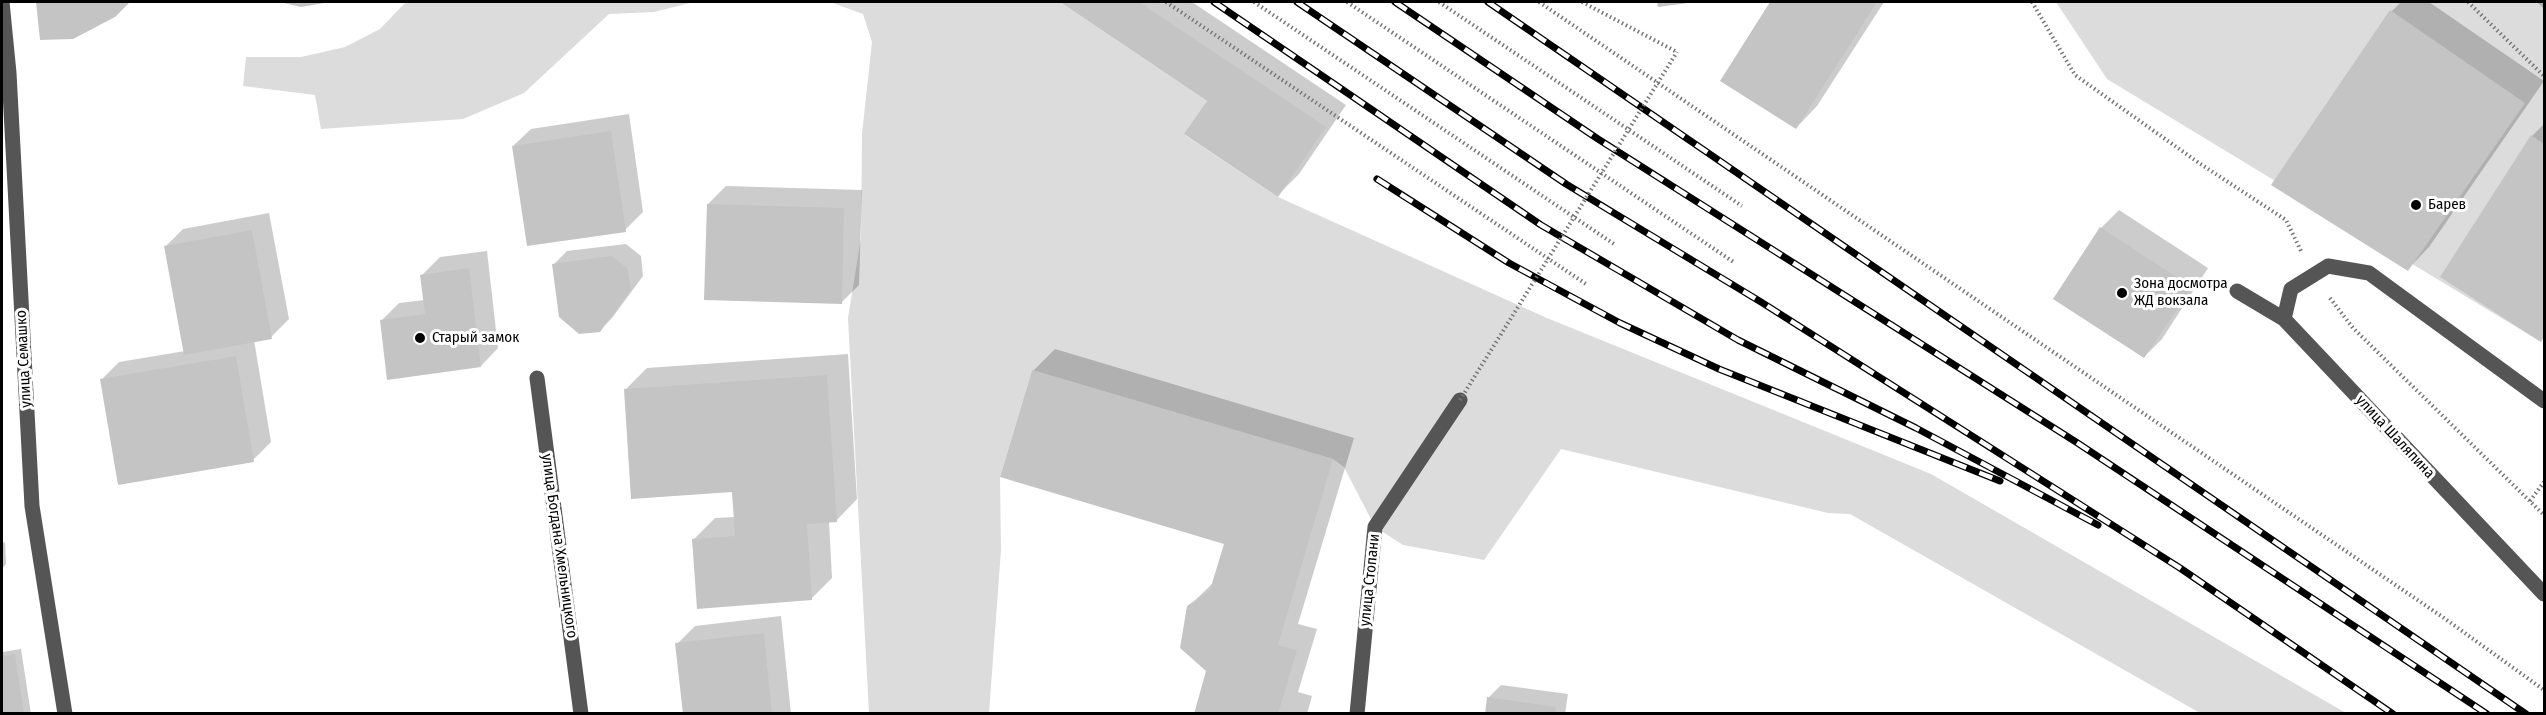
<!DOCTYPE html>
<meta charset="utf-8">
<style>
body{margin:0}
#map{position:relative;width:2546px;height:715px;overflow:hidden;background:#fff;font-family:"Fira Sans Condensed",sans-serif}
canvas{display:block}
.frame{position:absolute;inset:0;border:3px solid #000;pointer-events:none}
</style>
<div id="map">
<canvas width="2546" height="715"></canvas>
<div class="frame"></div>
</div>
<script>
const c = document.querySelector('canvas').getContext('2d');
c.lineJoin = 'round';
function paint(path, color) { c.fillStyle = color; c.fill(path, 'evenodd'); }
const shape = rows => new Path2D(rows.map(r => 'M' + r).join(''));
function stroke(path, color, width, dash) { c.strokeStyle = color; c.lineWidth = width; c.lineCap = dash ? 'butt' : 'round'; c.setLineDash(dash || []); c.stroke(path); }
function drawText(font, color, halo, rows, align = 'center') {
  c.font = font + ' "Fira Sans Condensed",sans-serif'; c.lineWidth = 6; c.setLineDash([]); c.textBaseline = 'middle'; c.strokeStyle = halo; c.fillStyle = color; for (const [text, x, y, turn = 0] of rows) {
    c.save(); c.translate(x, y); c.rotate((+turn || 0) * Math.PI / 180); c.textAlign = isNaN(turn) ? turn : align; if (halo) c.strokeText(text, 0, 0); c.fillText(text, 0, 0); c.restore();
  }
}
paint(shape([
 [406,2,694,2,654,12,609,14,524,93,463,119,321,129,315,95,243,86,246,57,301,57,345,47,380,29],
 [830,2,1060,2,1207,101,1185,135,1278,197,1547,318,1931,474,2346,713,2200,713,1850,514,1828,513,1561,449,1484,560,1403,545,1375,527,1344,467,1333,459,1032,370,1000,477,1001,550,989,713,869,713,848,318,861,238,862,134,872,42,863,14],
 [2056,2,2544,2,2544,337,2541,342,2107,79]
]), '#dcdcdc');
paint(shape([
 [37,2,128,2,114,15,41,39],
 [283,2,321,2,301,6],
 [1062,2,1192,2,1346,105,1299,174,1278,195,1209,100],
 [1772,2,1884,2,1817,106,1796,128,1722,80],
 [2401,2,2429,2,2544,81,2429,247,2408,269,2392,11],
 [2537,2,2544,2,2544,9],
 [629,114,643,212,625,230,513,146,531,129],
 [2544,124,2544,336,2541,340,2532,136],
 [726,186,862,190,859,285,841,303,708,204],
 [2119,210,2208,268,2162,339,2144,357,2101,228],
 [269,213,289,319,271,337,254,340,271,442,253,460,101,380,119,362,185,351,165,247,183,229],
 [626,244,641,256,643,276,612,318,599,331,554,264,567,251],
 [487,251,498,348,481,366,381,321,399,303,425,300,422,275,440,257],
 [1055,349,1354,438,1298,624,1317,629,1298,692,1312,696,1307,714,1195,714,1208,671,1188,607,1213,583,1226,543,1033,371],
 [848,354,857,499,836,521,829,521,832,578,811,599,694,539,715,518,735,517,733,491,626,389,647,368],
 [5,542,6,564,2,569,2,543],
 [781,616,791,714,684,714,677,644,695,626],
 [21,649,31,714,2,714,2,652],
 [1501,685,1568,694,1565,714,1487,714,1488,698]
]), '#0003');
paint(shape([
 [36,2,130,2,115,17,73,39,40,40],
 [280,2,324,2,324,3,301,7],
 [1060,2,1139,2,1326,127,1278,197,1184,134,1207,101],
 [1657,2,1688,2,1688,3,1658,7],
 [1770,2,1877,2,1796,129,1720,81],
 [2390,10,2525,103,2408,271,2271,185],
 [611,131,626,232,527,246,512,146],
 [2531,135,2544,144,2544,336,2541,342,2440,277],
 [707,204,844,208,842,304,704,300],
 [2100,227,2192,287,2144,358,2053,299],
 [252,230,272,339,184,355,164,246],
 [612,256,628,269,631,290,600,332,579,334,559,317,552,264],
 [469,268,481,367,387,380,380,320,425,314,420,275],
 [236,356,254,462,118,485,100,379],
 [1032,370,1333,459,1278,645,1297,650,1278,714,1194,714,1206,671,1180,648,1187,606,1210,590,1224,544,1000,477],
 [827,375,837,522,807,524,812,600,697,609,692,539,735,536,732,492,631,499,624,389],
 [764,633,772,714,683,714,675,643],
 [15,654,24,714,2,714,2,656],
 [1487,697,1556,707,1555,714,1485,714]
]), '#c4c4c4');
stroke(shape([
 [1166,2,1586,284],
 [1254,2,1614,244],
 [1347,2,1735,263],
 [1439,2,1742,206],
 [1539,2,2444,618,2544,690],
 [1582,2,1677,52],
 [2032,2,2075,75,2199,163,2286,220,2301,251],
 [2468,2,2544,76],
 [2330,298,2353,328,2544,515],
 [2530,501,2544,482]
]), '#777', 4, [1.5, 3]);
stroke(shape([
 [2,2,9,73,32,506,65,714],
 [2237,291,2284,319,2544,594],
 [2284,319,2291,289,2328,266,2369,273,2544,401],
 [537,378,581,714],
 [1357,714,1375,527,1460,400]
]), '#555', 15);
const rail = shape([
 [1214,2,1541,225,1738,340,1916,428,2098,525],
 [1297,2,1566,184,1761,302,2180,568,2393,714],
 [1395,2,1598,139,2076,442,2487,714],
 [1488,2,2526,714],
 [1377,179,1509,263,1620,323,1719,369,2000,481]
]);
stroke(rail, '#000', 7);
stroke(rail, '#fff', 4.5, [14]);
stroke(shape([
 [1460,400,1677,52]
]), '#777', 4, [1.5, 3]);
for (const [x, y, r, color] of [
 [2416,205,6,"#000"],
 [2122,293,6,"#000"],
 [420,338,6,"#000"]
]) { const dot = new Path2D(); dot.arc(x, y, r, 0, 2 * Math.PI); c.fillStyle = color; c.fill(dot); stroke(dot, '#fff', 2); }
drawText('15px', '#000', '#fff', [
 ["Барев",2428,205],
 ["Зона досмотра",2134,284],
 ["ЖД вокзала",2134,301],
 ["Старый замок",432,338]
], 'left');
drawText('15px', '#000', '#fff', [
 ["улица Семашко",24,359,-93],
 ["улица Шаляпина",2395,437,47],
 ["улица Богдана Хмельницкого",559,546,82],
 ["улица Стопани",1370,580,-84]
]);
</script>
